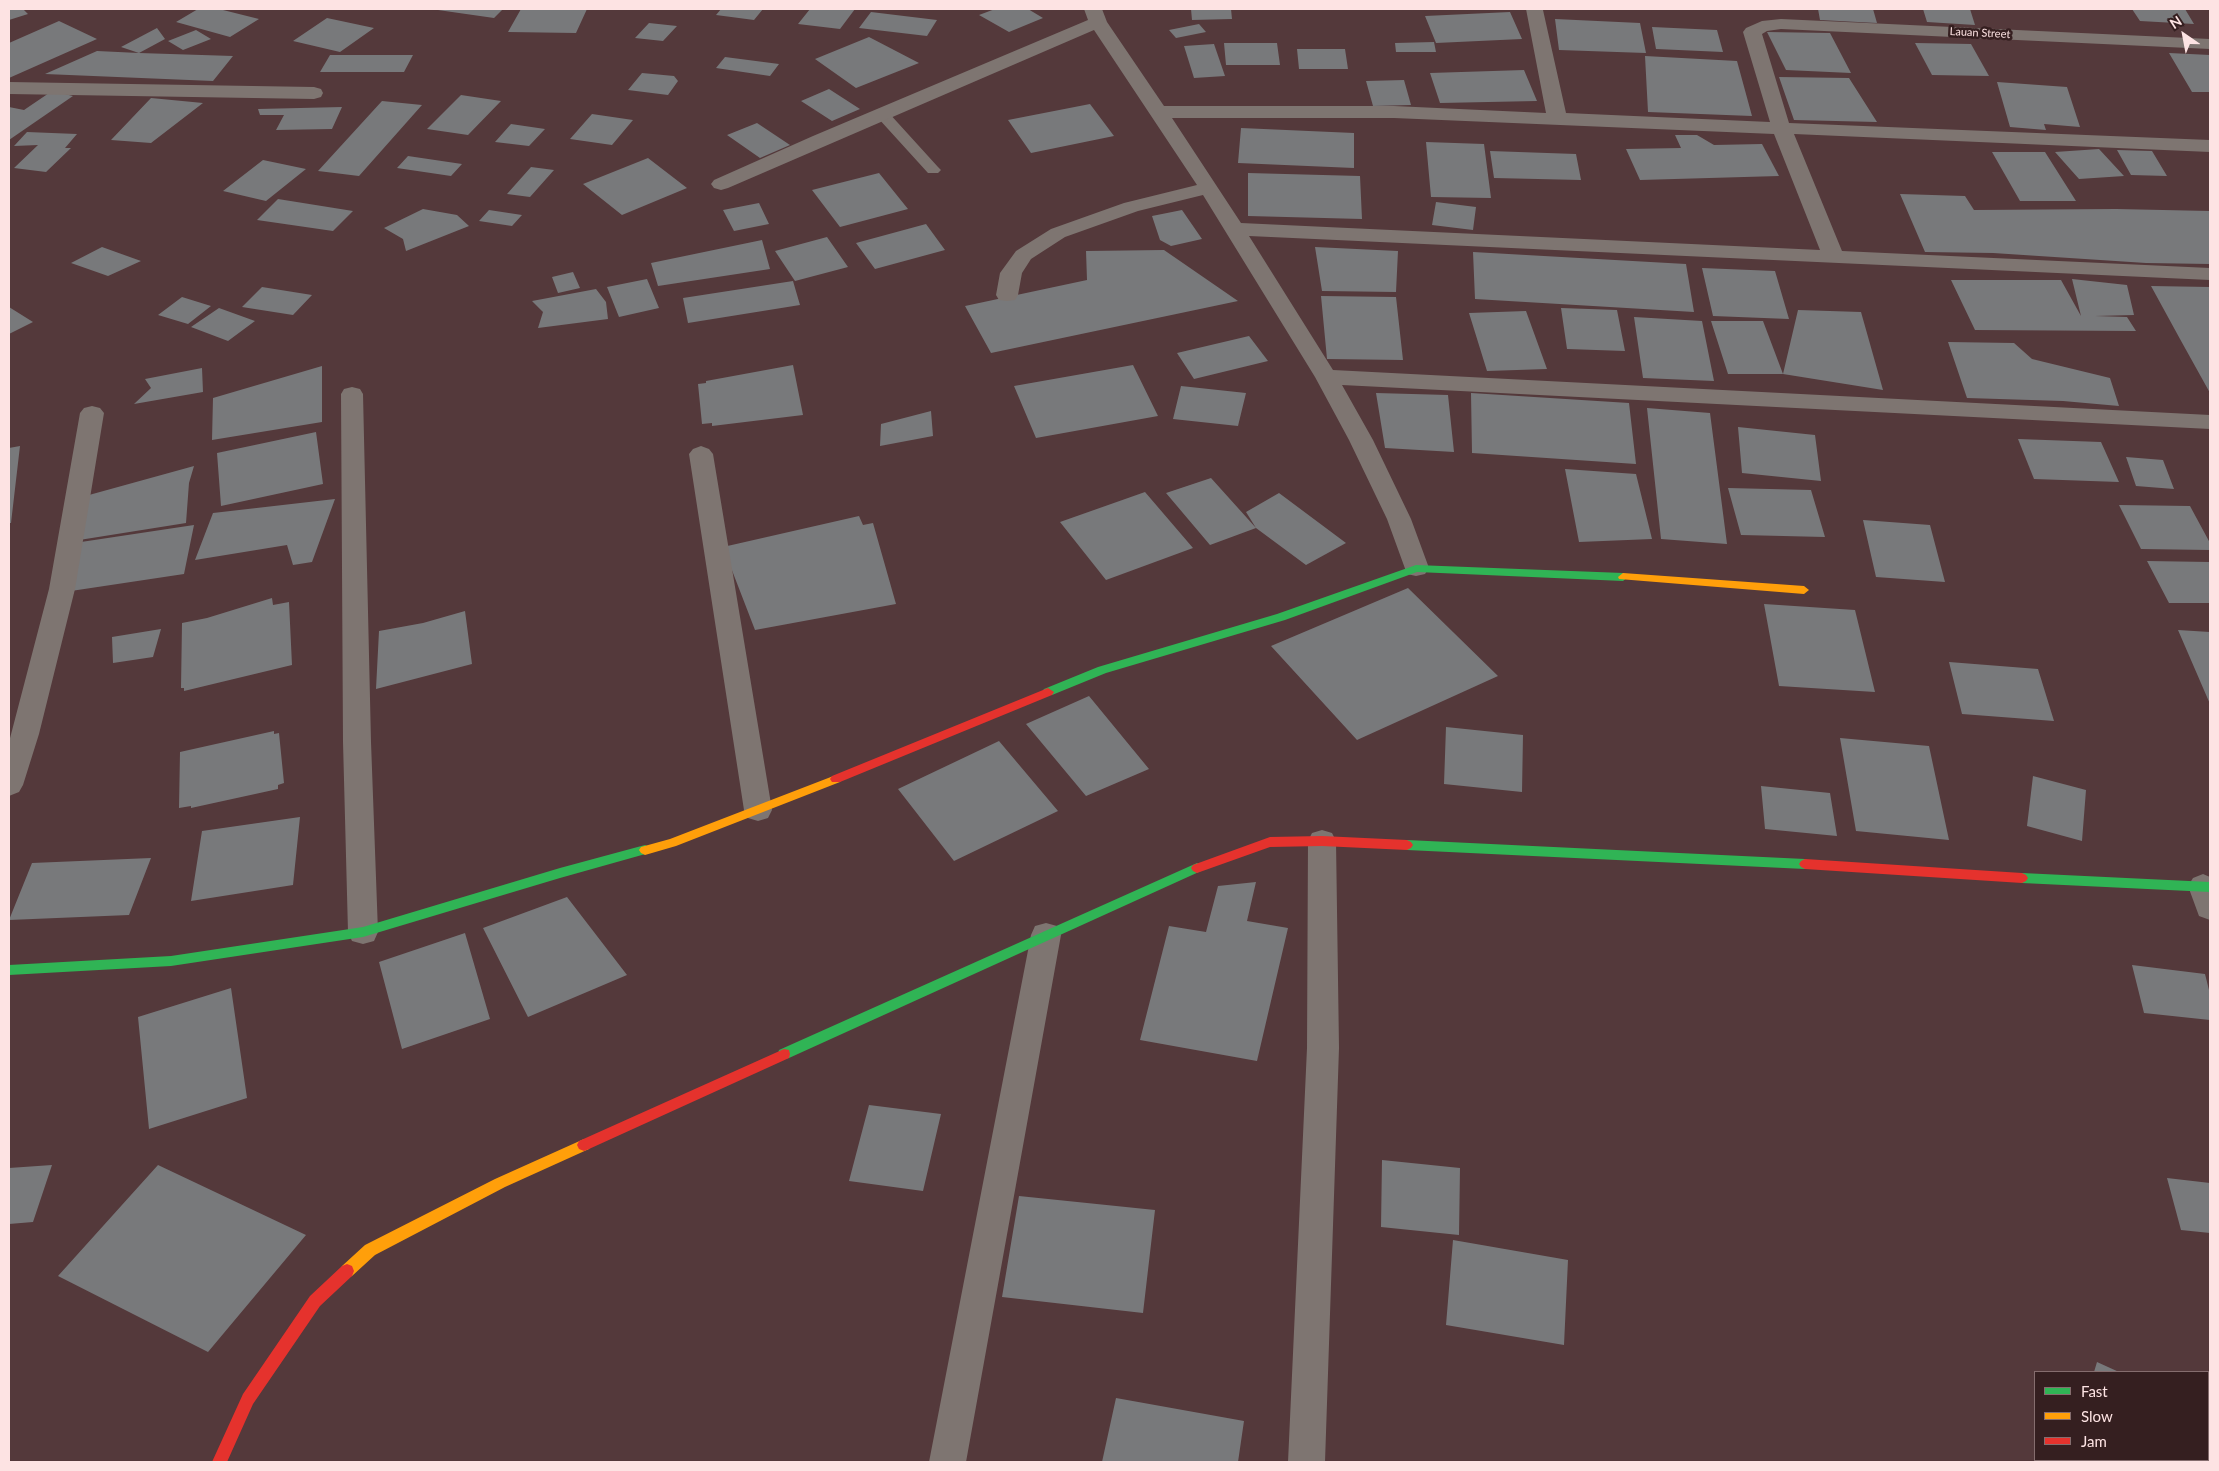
<!DOCTYPE html>
<style>
body{margin:0}
#map{position:relative;width:2219px;height:1471px;overflow:hidden;background:#54393b;font-family:Lato,sans-serif}
canvas{display:block}
.frame{position:absolute;inset:0;border:10px solid #fde3e3;pointer-events:none}
.legend{position:absolute;left:2034px;top:1371px;width:175px;height:90px;box-sizing:border-box;background:#351f20;border:1px solid #856d6e;margin:0;padding:6px 9px;list-style:none;font-size:15px;color:#fde3e3}
.legend li{display:flex;align-items:center;gap:10px;height:25px}
.legend b{width:25px;border:1px solid #856d6e}
.north{position:absolute;left:2159px;top:10px;width:50px;height:50px;-webkit-text-stroke:4px #351f20;paint-order:stroke;rotate:327deg;font-size:14px;font-weight:700;line-height:20px;text-align:center;color:#fde3e3}
.north::after{content:'';display:block;margin:auto;width:18px;height:22px;background:#fde3e3;clip-path:polygon(50% 0,100% 100%,50% 72%,0 100%)}
</style>
<div id="map">
<canvas width="2219" height="1471"></canvas>
<div class="frame"></div>
<ul class="legend">
<li><b style="height:6px;background:#30b455"></b>Fast</li>
<li><b style="height:6px;background:#ff9f0a"></b>Slow</li>
<li><b style="height:6px;background:#e5322d"></b>Jam</li>
</ul>
<div class="north">N</div>
</div>
<script>
const c = document.querySelector('canvas').getContext('2d');
c.lineJoin = 'round';
function paint(path, color) { c.fillStyle = color; c.fill(path, 'evenodd'); }
const shape = rows => new Path2D(rows.map(r => 'M' + r).join(''));
function drawText(font, color, halo, rows, align = 'center') {
  c.font = font + ' Lato,sans-serif'; c.lineWidth = 5; c.setLineDash([]); c.textBaseline = 'middle'; c.strokeStyle = halo; c.fillStyle = color; for (const [text, x, y, turn = 0] of rows) {
    c.save(); c.translate(x, y); c.rotate((+turn || 0) * Math.PI / 180); c.textAlign = isNaN(turn) ? turn : align; if (halo) c.strokeText(text, 0, 0); c.fillText(text, 0, 0); c.restore();
  }
}
paint(shape([
 [9,9,23,9,28,14,9,20],
 [198,9,219,9,259,19,230,37,176,22],
 [431,9,503,9,494,18],
 [521,9,587,9,576,33,508,32],
 [721,9,763,9,754,20,716,15],
 [810,9,855,9,840,29,798,24],
 [995,9,1028,9,1043,18,1009,32,979,15],
 [1191,9,1231,9,1232,19,1192,20],
 [1818,9,1873,9,1877,23,1820,20],
 [1923,9,1970,9,1975,25,1927,22],
 [2132,9,2185,9,2194,24,2140,21],
 [871,12,937,20,927,36,859,28],
 [1510,12,1522,39,1436,43,1425,16],
 [327,18,374,28,340,52,293,41],
 [1555,19,1640,23,1646,53,1559,50],
 [59,21,97,39,9,78,9,43],
 [649,23,677,26,663,41,635,38],
 [1199,24,1206,32,1176,38,1169,30],
 [1652,27,1717,30,1723,52,1656,49],
 [157,28,165,39,139,53,233,56,213,81,45,74,97,51,139,53,121,47],
 [196,30,211,39,183,50,168,41],
 [1767,32,1830,33,1851,73,1786,70],
 [869,37,919,63,856,88,815,59],
 [1434,42,1436,52,1396,52,1395,43],
 [1224,43,1277,43,1280,65,1226,65],
 [1915,43,1971,44,1989,76,1932,75],
 [1214,44,1225,76,1194,78,1184,46],
 [1297,49,1345,49,1348,69,1299,69],
 [2169,53,2210,55,2210,92,2192,92],
 [330,55,413,55,404,72,320,72],
 [1645,56,1737,61,1752,116,1648,112],
 [725,57,779,64,770,76,716,68],
 [1524,70,1537,101,1440,103,1430,73],
 [642,73,674,76,678,81,668,95,628,90],
 [1779,77,1849,78,1877,122,1794,120],
 [1404,80,1411,105,1373,106,1366,81],
 [1997,82,2067,87,2080,127,2044,124,2046,130,2010,127],
 [829,89,860,109,832,121,801,101],
 [52,91,73,96,9,140,9,107,24,110],
 [461,95,501,101,468,135,427,129],
 [151,98,203,103,151,143,111,140],
 [382,101,422,105,359,176,318,171],
 [1090,104,1114,136,1031,153,1008,120],
 [342,107,332,129,276,130,284,115,260,115,258,109],
 [592,114,633,120,612,145,570,139],
 [757,123,790,145,760,158,727,135],
 [511,124,545,129,529,146,495,142],
 [1241,128,1354,133,1354,168,1238,163],
 [27,132,77,134,65,148,71,148,46,172,14,168,38,145,14,146],
 [1675,135,1697,135,1714,145,1762,144,1779,176,1640,180,1626,149,1681,148],
 [1426,142,1484,144,1491,198,1431,197],
 [2099,149,2124,176,2079,179,2055,152],
 [2117,150,2152,151,2167,176,2131,175],
 [1490,151,1576,154,1581,180,1494,178],
 [1992,152,2045,152,2076,201,2020,201],
 [408,156,462,164,451,176,397,168],
 [648,158,687,188,622,215,583,184],
 [263,160,306,169,266,201,223,191],
 [531,167,554,170,530,197,507,194],
 [879,173,908,209,840,227,812,190],
 [1248,173,1360,176,1362,219,1248,216],
 [1900,194,1965,196,1974,210,2116,209,2210,211,2210,264,2146,263,1993,253,1925,252],
 [278,199,353,211,333,231,257,220],
 [1436,202,1476,207,1473,230,1432,225],
 [759,203,769,224,734,231,723,210],
 [423,209,457,215,469,226,406,251,403,239,384,228],
 [489,210,522,215,512,226,479,221],
 [1182,210,1202,239,1171,246,1160,240,1152,216],
 [926,224,945,250,875,269,856,243],
 [827,237,848,267,795,281,775,251],
 [762,240,770,269,658,286,651,263],
 [102,247,141,261,108,276,71,263],
 [1315,247,1398,251,1396,292,1322,291],
 [1164,250,1238,301,991,353,965,306,1087,280,1086,251],
 [1473,252,1686,264,1694,312,1475,299],
 [1702,268,1775,271,1789,319,1713,316],
 [573,272,580,288,558,293,552,277],
 [647,279,659,308,619,317,607,287],
 [2072,279,2127,285,2134,315,2095,316,2127,317,2136,331,1975,330,1951,280,2061,280,2081,316],
 [793,281,800,305,688,323,683,298],
 [2151,286,2210,287,2210,393,2180,339],
 [262,287,312,295,293,315,242,307],
 [596,289,606,302,608,319,538,328,543,312,532,301],
 [1321,296,1396,297,1403,360,1327,359],
 [182,297,211,306,188,324,158,315],
 [9,307,33,322,9,334],
 [219,308,255,321,228,341,191,327],
 [1561,308,1617,310,1625,351,1567,349],
 [1798,310,1861,312,1883,390,1783,374],
 [1526,311,1547,369,1487,371,1469,313],
 [1634,317,1702,321,1714,381,1643,378],
 [1711,321,1763,321,1783,374,1728,374],
 [1249,336,1268,361,1194,379,1177,353],
 [1948,342,2014,343,2032,359,2110,378,2119,406,2063,401,1967,398],
 [793,365,803,415,712,426,712,423,702,424,698,384,706,383,706,381],
 [1133,365,1158,416,1036,438,1014,386],
 [322,366,322,422,212,440,213,398],
 [202,368,203,392,134,404,151,388,145,379],
 [1181,386,1246,393,1238,426,1173,419],
 [1376,393,1448,395,1454,452,1385,448],
 [1471,393,1629,403,1636,464,1472,453],
 [1647,408,1710,413,1727,544,1661,539],
 [931,411,933,436,880,446,881,424],
 [1738,427,1815,435,1821,481,1742,473],
 [316,432,323,484,221,506,217,453],
 [2018,439,2101,442,2119,482,2034,479],
 [20,446,11,523,9,523,9,448],
 [2126,457,2163,460,2174,489,2136,486],
 [194,466,189,483,186,523,73,541,89,495],
 [1565,469,1636,474,1652,539,1579,542],
 [1211,478,1256,528,1210,545,1166,493],
 [1728,488,1811,490,1825,537,1741,535],
 [1145,492,1193,548,1106,580,1060,522],
 [1279,493,1346,543,1306,565,1256,528,1246,512],
 [335,499,312,562,293,565,287,545,195,560,213,513],
 [2119,505,2190,506,2210,543,2210,550,2141,549],
 [859,516,863,525,873,523,896,604,755,630,723,547],
 [1863,520,1930,525,1945,582,1876,577],
 [194,525,184,574,71,591,81,542],
 [2147,561,2210,562,2210,603,2169,603],
 [1408,588,1498,676,1357,740,1271,646],
 [272,598,273,605,289,602,292,665,184,691,184,688,181,688,182,623,207,618],
 [1764,604,1855,610,1875,692,1779,686],
 [465,611,472,664,376,689,379,631,423,623],
 [161,629,153,657,113,663,112,637],
 [2178,630,2210,632,2210,704],
 [1949,662,2038,669,2054,721,1962,714],
 [1089,696,1149,769,1086,796,1026,724],
 [1446,727,1523,735,1522,792,1444,784],
 [274,731,274,734,279,733,284,783,278,785,278,789,191,808,191,806,179,808,180,752],
 [1840,738,1929,746,1949,840,1856,831],
 [999,741,1058,811,954,861,898,789],
 [2033,776,2086,790,2082,841,2027,826],
 [1761,786,1830,793,1837,836,1765,829],
 [300,817,293,885,191,901,202,831],
 [151,858,129,915,9,920,32,863],
 [1256,882,1247,921,1288,928,1257,1061,1140,1040,1169,926,1206,932,1218,886],
 [567,897,627,975,528,1017,483,928],
 [465,933,490,1019,402,1049,379,962],
 [2132,965,2205,974,2210,994,2210,1020,2144,1013],
 [231,988,247,1098,149,1129,138,1017],
 [869,1105,941,1114,923,1191,849,1181],
 [1382,1160,1460,1168,1459,1235,1381,1227],
 [52,1165,33,1222,9,1224,9,1168],
 [158,1165,306,1235,208,1352,58,1276],
 [2167,1178,2210,1183,2210,1233,2181,1230],
 [1019,1196,1155,1210,1143,1313,1002,1297],
 [1453,1240,1568,1260,1564,1345,1446,1325],
 [2097,1362,2119,1372,2094,1372],
 [1116,1398,1244,1421,1238,1462,1102,1462],
 [2208,1420,2210,1421,2210,1462,2204,1462,2204,1460,2208,1460],
 [2128,1460,2184,1460,2183,1462,2133,1462]
]), '#78797b');
paint(shape([
 [883,111,888,112,938,167,941,170,938,173,928,173,878,118,876,115,878,112,883,111]
]), '#7e7571');
paint(shape([
 [1084,9,1102,9,1107,22,1164,106,1394,106,1546,113,1526,9,1543,10,1566,113,1770,122,1743,32,1746,28,1762,21,1781,19,2210,39,2210,49,1781,29,1767,31,1762,34,1789,123,2210,140,2210,152,1794,134,1842,251,2210,268,2210,280,1249,236,1333,370,2210,415,2210,429,1342,385,1373,440,1411,519,1429,568,1425,574,1416,576,1407,574,1387,519,1349,440,1315,377,1203,195,1138,211,1065,237,1031,259,1022,273,1018,295,1015,300,1007,301,999,300,996,295,1000,273,1016,251,1051,229,1124,203,1197,185,1094,30,728,188,721,190,714,188,711,184,714,180,813,136,1088,20,1084,9],
 [1172,118,1394,118,1774,134,1820,250,1241,223,1172,118],
 [9,82,314,87,321,89,323,93,321,97,314,99,9,94,9,82],
 [352,387,360,389,363,394,371,742,378,932,374,941,363,944,352,941,348,932,343,742,341,394,344,389,352,387],
 [92,406,100,408,104,413,75,589,39,734,23,785,19,792,9,796,9,742,49,589,80,413,84,408,92,406],
 [701,446,709,449,713,454,772,810,768,818,758,821,748,818,744,810,689,454,693,449,701,446],
 [1322,830,1332,833,1336,841,1339,1048,1325,1462,1288,1462,1307,1048,1308,841,1312,833,1322,830],
 [2203,874,2210,877,2210,920,2199,916,2188,886,2193,878,2203,874],
 [1046,923,1057,926,1061,935,966,1462,929,1462,1031,935,1035,926,1046,923]
]), '#7e7571');
paint(shape([
 [1416,565,1623,573,1628,577,1623,581,1417,572,1285,620,1106,673,1052,695,1044,695,1042,692,1044,689,1098,667,1277,614,1416,565],
 [1407,840,1805,859,1809,861,1811,864,1809,867,1805,869,1407,850,1403,848,1401,845,1403,842,1407,840],
 [645,845,649,847,651,850,649,853,560,878,363,937,171,966,9,975,9,965,171,956,363,927,560,868,645,845],
 [1197,863,1201,865,1203,868,1201,871,789,1058,784,1059,779,1058,778,1054,779,1050,1197,863],
 [2022,873,2210,882,2210,892,2022,883,2018,881,2016,878,2018,875,2022,873]
]), '#30b455');
paint(shape([
 [1623,573,1804,586,1809,590,1804,594,1619,579,1618,577,1623,573],
 [836,775,840,776,842,779,840,782,676,846,645,855,641,853,639,850,641,847,670,839,836,775],
 [584,1139,589,1141,591,1145,589,1149,505,1187,375,1255,352,1276,347,1278,342,1276,340,1271,342,1266,365,1245,495,1179,584,1139]
]), '#ff9f0a');
paint(shape([
 [1048,688,1054,692,1052,695,840,782,832,782,830,779,832,776,1048,688],
 [1322,836,1407,840,1411,842,1413,845,1411,848,1407,850,1322,846,1270,847,1197,873,1193,871,1191,868,1193,865,1270,837,1322,836],
 [1805,859,2022,873,2026,875,2028,878,2026,881,2022,883,1805,869,1801,867,1799,864,1801,861,1805,859],
 [784,1049,789,1050,790,1054,789,1058,589,1149,584,1151,579,1149,577,1145,579,1141,784,1049],
 [347,1264,352,1266,354,1271,352,1276,320,1306,253,1404,227,1462,212,1462,243,1394,310,1296,342,1266,347,1264]
]), '#e5322d');
drawText('11px', '#fde3e3', '#351f20', [
 ["Lauan Street",1980,33,3]
]);
</script>
